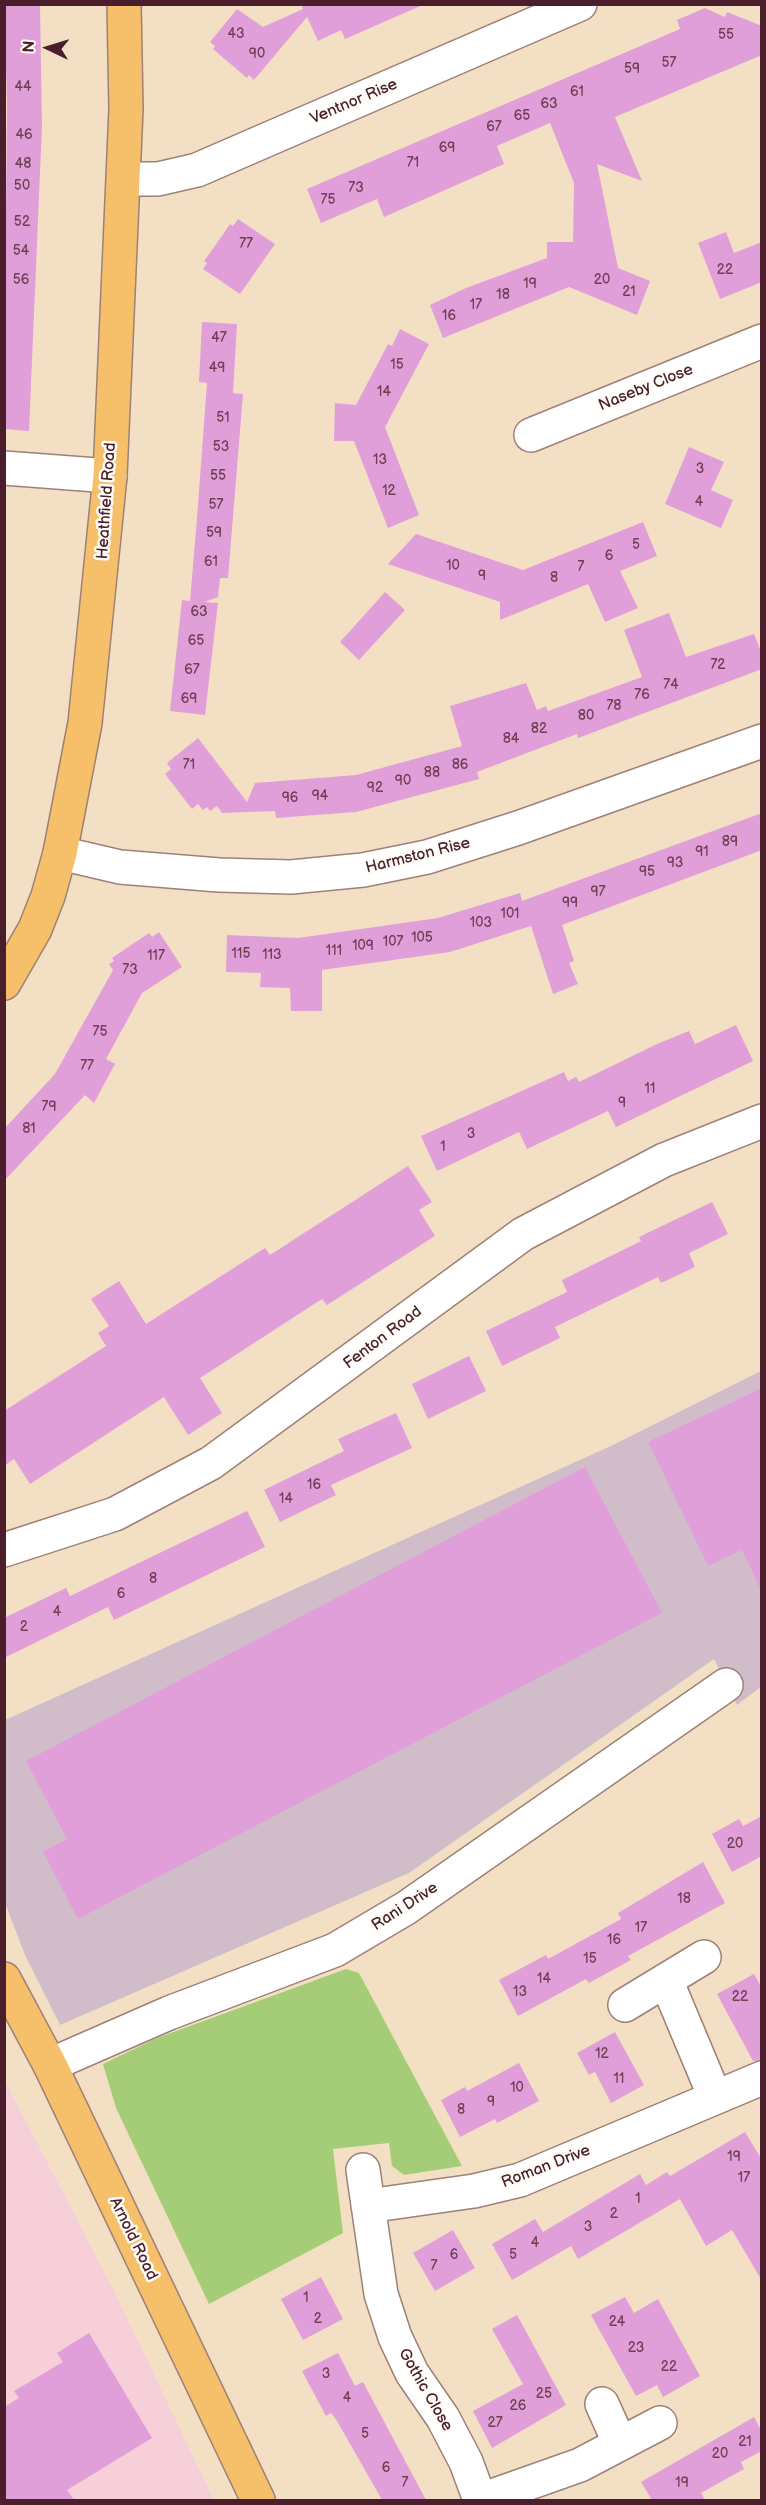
<!DOCTYPE html>
<style>
body{margin:0}
#map{position:relative;width:766px;height:2505px;overflow:hidden;background:#f3e0c4;font-family:"Balsamiq Sans",sans-serif}
canvas{display:block}
.frame{position:absolute;inset:0;border:6px solid #4a1f2b;pointer-events:none}
.north{position:absolute;left:18px;top:18px;width:60px;height:60px;-webkit-text-stroke:4px #fdfcf7;paint-order:stroke;rotate:274deg;font-size:16px;font-weight:700;line-height:24px;text-align:center;color:#4a1f2b}
.north::after{content:'';display:block;margin:auto;width:21px;height:27px;background:#4a1f2b;clip-path:polygon(50% 0,100% 100%,50% 72%,0 100%)}
</style>
<div id="map">
<canvas width="766" height="2505"></canvas>
<div class="frame"></div>
<div class="north">N</div>
</div>
<script>
const c = document.querySelector('canvas').getContext('2d');
c.lineJoin = 'round';
function paint(path, color) { c.fillStyle = color; c.fill(path, 'evenodd'); }
const shape = rows => new Path2D(rows.map(r => 'M' + r).join(''));
function stroke(path, color, width, dash) { c.strokeStyle = color; c.lineWidth = width; c.lineCap = dash ? 'butt' : 'round'; c.setLineDash(dash || []); c.stroke(path); }
function drawText(font, color, halo, rows, align = 'center') {
  c.font = font + ' "Balsamiq Sans",sans-serif'; c.lineWidth = 5; c.setLineDash([]); c.textBaseline = 'middle'; c.strokeStyle = halo; c.fillStyle = color; for (const [text, x, y, turn = 0] of rows) {
    c.save(); c.translate(x, y); c.rotate((+turn || 0) * Math.PI / 180); c.textAlign = isNaN(turn) ? turn : align; if (halo) c.strokeText(text, 0, 0); c.fillText(text, 0, 0); c.restore();
  }
}
paint(shape([
 [4,2079,114,2291,214,2500,5,2500]
]), '#f6cfd8');
paint(shape([
 [761,1371,761,1687,737,1705,714,1659,409,1873,60,2025,25,1955,5,1903,5,1720,613,1445]
]), '#d1bdca');
paint(shape([
 [346,1969,359,1973,462,2166,404,2175,392,2166,389,2143,333,2149,343,2233,209,2304,116,2108,103,2064,157,2038]
]), '#a5cc76');
paint(shape([
 [4,4,40,4,42,126,29,431,4,429,7,102],
 [301,4,425,4,345,39,341,30,318,41,307,17,254,80,249,75,247,78,213,49,215,46,210,42,237,9,263,27,303,9],
 [705,8,725,17,727,12,762,26,762,55,615,117,642,181,597,164,618,268,650,281,637,315,569,287,443,338,430,305,466,288,547,258,547,242,573,242,574,183,550,123,497,146,504,164,384,217,377,199,321,223,307,189,680,29,677,20],
 [238,219,275,244,240,294,203,269,207,263,204,261,217,243,230,224,233,226],
 [726,232,734,253,762,242,762,282,720,299,698,243],
 [202,322,237,324,233,393,243,394,228,578,220,578,218,597,205,602,218,603,205,715,170,711,182,600,190,601,197,518,207,383,199,382],
 [400,329,429,344,385,427,419,515,388,528,354,441,334,441,335,403,356,405,388,344,392,346],
 [689,447,724,462,711,490,733,500,721,528,665,504],
 [643,522,657,556,620,571,638,608,605,622,588,584,500,620,500,602,388,564,416,534,523,570],
 [385,592,405,610,359,660,340,642],
 [669,613,686,657,754,634,762,654,762,669,578,738,577,734,477,772,479,779,356,812,276,818,275,811,222,813,217,806,210,811,207,807,203,810,198,804,192,809,165,774,171,769,167,763,198,738,247,802,255,783,356,775,462,746,450,706,526,683,537,710,546,706,548,711,642,677,624,630],
 [762,813,762,850,562,925,574,961,569,963,578,984,553,994,531,926,450,952,322,970,322,1011,291,1011,290,988,260,987,261,973,226,972,227,935,298,938,438,918,520,893,522,901],
 [159,932,182,967,142,993,106,1059,115,1064,94,1103,85,1095,4,1181,4,1129,55,1074,113,970,109,964,114,961,112,958,149,933,152,937],
 [736,1025,753,1061,616,1127,608,1111,527,1149,519,1132,437,1171,421,1136,564,1072,568,1081,576,1077,579,1082,657,1044,689,1031,695,1044],
 [408,1166,432,1202,419,1210,435,1236,327,1305,322,1299,200,1378,222,1413,188,1435,164,1397,30,1484,14,1459,4,1466,4,1411,106,1346,98,1333,109,1326,91,1299,119,1281,146,1324,265,1248,270,1255],
 [712,1202,728,1234,689,1253,695,1267,661,1283,658,1277,555,1327,560,1338,502,1366,486,1331,567,1292,562,1280,641,1241,639,1237],
 [469,1356,486,1391,428,1419,412,1384],
 [762,1388,762,1592,742,1550,708,1566,648,1442],
 [396,1413,412,1448,331,1485,336,1495,280,1522,264,1490,344,1451,338,1439],
 [585,1467,662,1613,78,1919,43,1852,67,1839,26,1761],
 [247,1511,265,1547,114,1620,108,1607,4,1658,4,1618,66,1588,70,1596],
 [762,1816,762,1856,732,1872,712,1834,739,1819,743,1826],
 [703,1862,725,1903,628,1956,631,1960,589,1983,586,1979,518,2016,499,1980,546,1955,548,1959,621,1919,618,1913],
 [754,1974,762,1988,762,2060,753,2061,717,1994],
 [615,2032,644,2085,611,2103,595,2072,589,2075,577,2053],
 [519,2063,539,2101,497,2123,495,2119,460,2137,441,2100,465,2087,467,2091],
 [745,2132,762,2160,762,2281,732,2230,706,2246,680,2199,578,2259,571,2246,512,2280,492,2244,535,2219,543,2232,640,2174,646,2185,667,2172,670,2176],
 [453,2230,475,2268,435,2291,413,2253],
 [321,2277,343,2319,303,2340,281,2299],
 [625,2297,634,2313,658,2299,700,2376,663,2397,657,2385,636,2396,591,2315],
 [517,2315,566,2405,492,2448,473,2411,523,2384,492,2329],
 [89,2333,152,2438,67,2490,74,2500,4,2500,4,2407,19,2398,14,2391,63,2362,57,2353],
 [338,2353,355,2386,363,2382,426,2500,382,2500,337,2421,331,2413,326,2416,302,2371],
 [754,2417,762,2432,762,2451,741,2462,744,2469,701,2493,705,2500,652,2500,641,2482]
]), '#e09fd9');
const minor = shape([
 [124,179,158,179,197,170,580,4],
 [531,435,762,341],
 [4,468,110,476],
 [60,853,120,867,219,875,291,877,363,870,427,857,518,828,762,741],
 [4,1550,115,1514,211,1463,523,1234,664,1160,762,1121],
 [666,1980,715,2097],
 [625,2005,704,1957],
 [50,2065,169,2013,335,1950,406,1908,726,1685],
 [363,2170,381,2294,395,2337,412,2373,443,2418,466,2462,480,2500],
 [368,2206,474,2191,520,2180,762,2078],
 [602,2404,620,2444],
 [481,2500,580,2465,660,2423]
]);
const major = shape([
 [4,983,35,929,48,896,60,853,85,723,110,476,126,109,124,4],
 [4,1979,50,2065,258,2500]
]);
stroke(minor, '#9e8078', 36);
stroke(major, '#9e8078', 36);
stroke(minor, '#fff', 33);
stroke(major, '#f6c06b', 33);
drawText('14px', '#703f56', null, [
 ["43",236,34],
 ["55",726,35],
 ["90",257,54],
 ["57",669,63],
 ["59",632,69],
 ["44",23,87],
 ["61",577,92],
 ["63",549,104],
 ["65",522,116],
 ["67",494,127],
 ["46",24,135],
 ["69",447,148],
 ["71",413,163],
 ["48",23,164],
 ["50",22,186],
 ["73",356,188],
 ["75",328,200],
 ["52",22,222],
 ["77",246,244],
 ["54",21,251],
 ["22",725,270],
 ["56",21,280],
 ["20",602,280],
 ["19",530,284],
 ["21",629,292],
 ["18",503,295],
 ["17",476,305],
 ["16",449,316],
 ["47",219,338],
 ["15",397,365],
 ["49",217,368],
 ["14",384,392],
 ["51",223,418],
 ["53",221,447],
 ["13",380,460],
 ["3",700,469],
 ["55",218,476],
 ["12",389,491],
 ["4",699,502],
 ["57",216,505],
 ["59",214,533],
 ["5",636,545],
 ["6",609,556],
 ["61",211,562],
 ["10",453,566],
 ["7",581,567],
 ["9",482,576],
 ["8",554,578],
 ["63",199,612],
 ["65",196,641],
 ["72",718,665],
 ["67",192,670],
 ["74",671,685],
 ["76",642,695],
 ["69",189,699],
 ["78",614,706],
 ["80",586,716],
 ["82",539,729],
 ["84",511,739],
 ["71",189,765],
 ["86",460,765],
 ["88",432,773],
 ["90",403,781],
 ["92",375,788],
 ["94",320,796],
 ["96",290,798],
 ["89",730,842],
 ["91",702,852],
 ["93",675,863],
 ["95",647,872],
 ["97",598,892],
 ["99",570,903],
 ["101",510,914],
 ["103",481,923],
 ["105",422,938],
 ["107",393,942],
 ["109",363,946],
 ["111",334,951],
 ["115",241,954],
 ["113",272,955],
 ["117",156,956],
 ["73",130,970],
 ["75",100,1032],
 ["77",87,1066],
 ["11",650,1089],
 ["9",622,1103],
 ["79",49,1107],
 ["81",29,1129],
 ["3",471,1134],
 ["1",443,1147],
 ["16",314,1485],
 ["14",286,1499],
 ["8",153,1579],
 ["6",121,1594],
 ["4",57,1612],
 ["2",24,1627],
 ["20",735,1844],
 ["18",684,1899],
 ["17",641,1928],
 ["16",614,1940],
 ["15",590,1959],
 ["14",544,1979],
 ["13",520,1992],
 ["22",740,1997],
 ["12",602,2054],
 ["11",619,2079],
 ["10",517,2088],
 ["9",491,2102],
 ["8",461,2110],
 ["19",734,2157],
 ["17",744,2178],
 ["1",638,2199],
 ["2",614,2214],
 ["3",588,2227],
 ["4",535,2243],
 ["6",454,2255],
 ["5",513,2255],
 ["7",434,2266],
 ["1",306,2298],
 ["2",318,2319],
 ["24",617,2322],
 ["23",636,2348],
 ["22",669,2367],
 ["3",326,2374],
 ["25",544,2394],
 ["4",347,2398],
 ["26",518,2406],
 ["27",495,2423],
 ["5",365,2434],
 ["21",745,2442],
 ["20",720,2454],
 ["6",386,2468],
 ["7",405,2483],
 ["19",682,2483]
]);
drawText('16px', '#4a1f2b', '#fdfcf7', [
 ["Ventnor Rise",354,102,-23],
 ["Naseby Close",646,388,-22],
 ["Heathfield Road",107,501,-86],
 ["Harmston Rise",418,856,-14],
 ["Fenton Road",383,1338,-37],
 ["Rani Drive",405,1907,-33],
 ["Roman Drive",546,2167,-21],
 ["Arnold Road",133,2239,64],
 ["Gothic Close",425,2390,60]
]);
</script>
